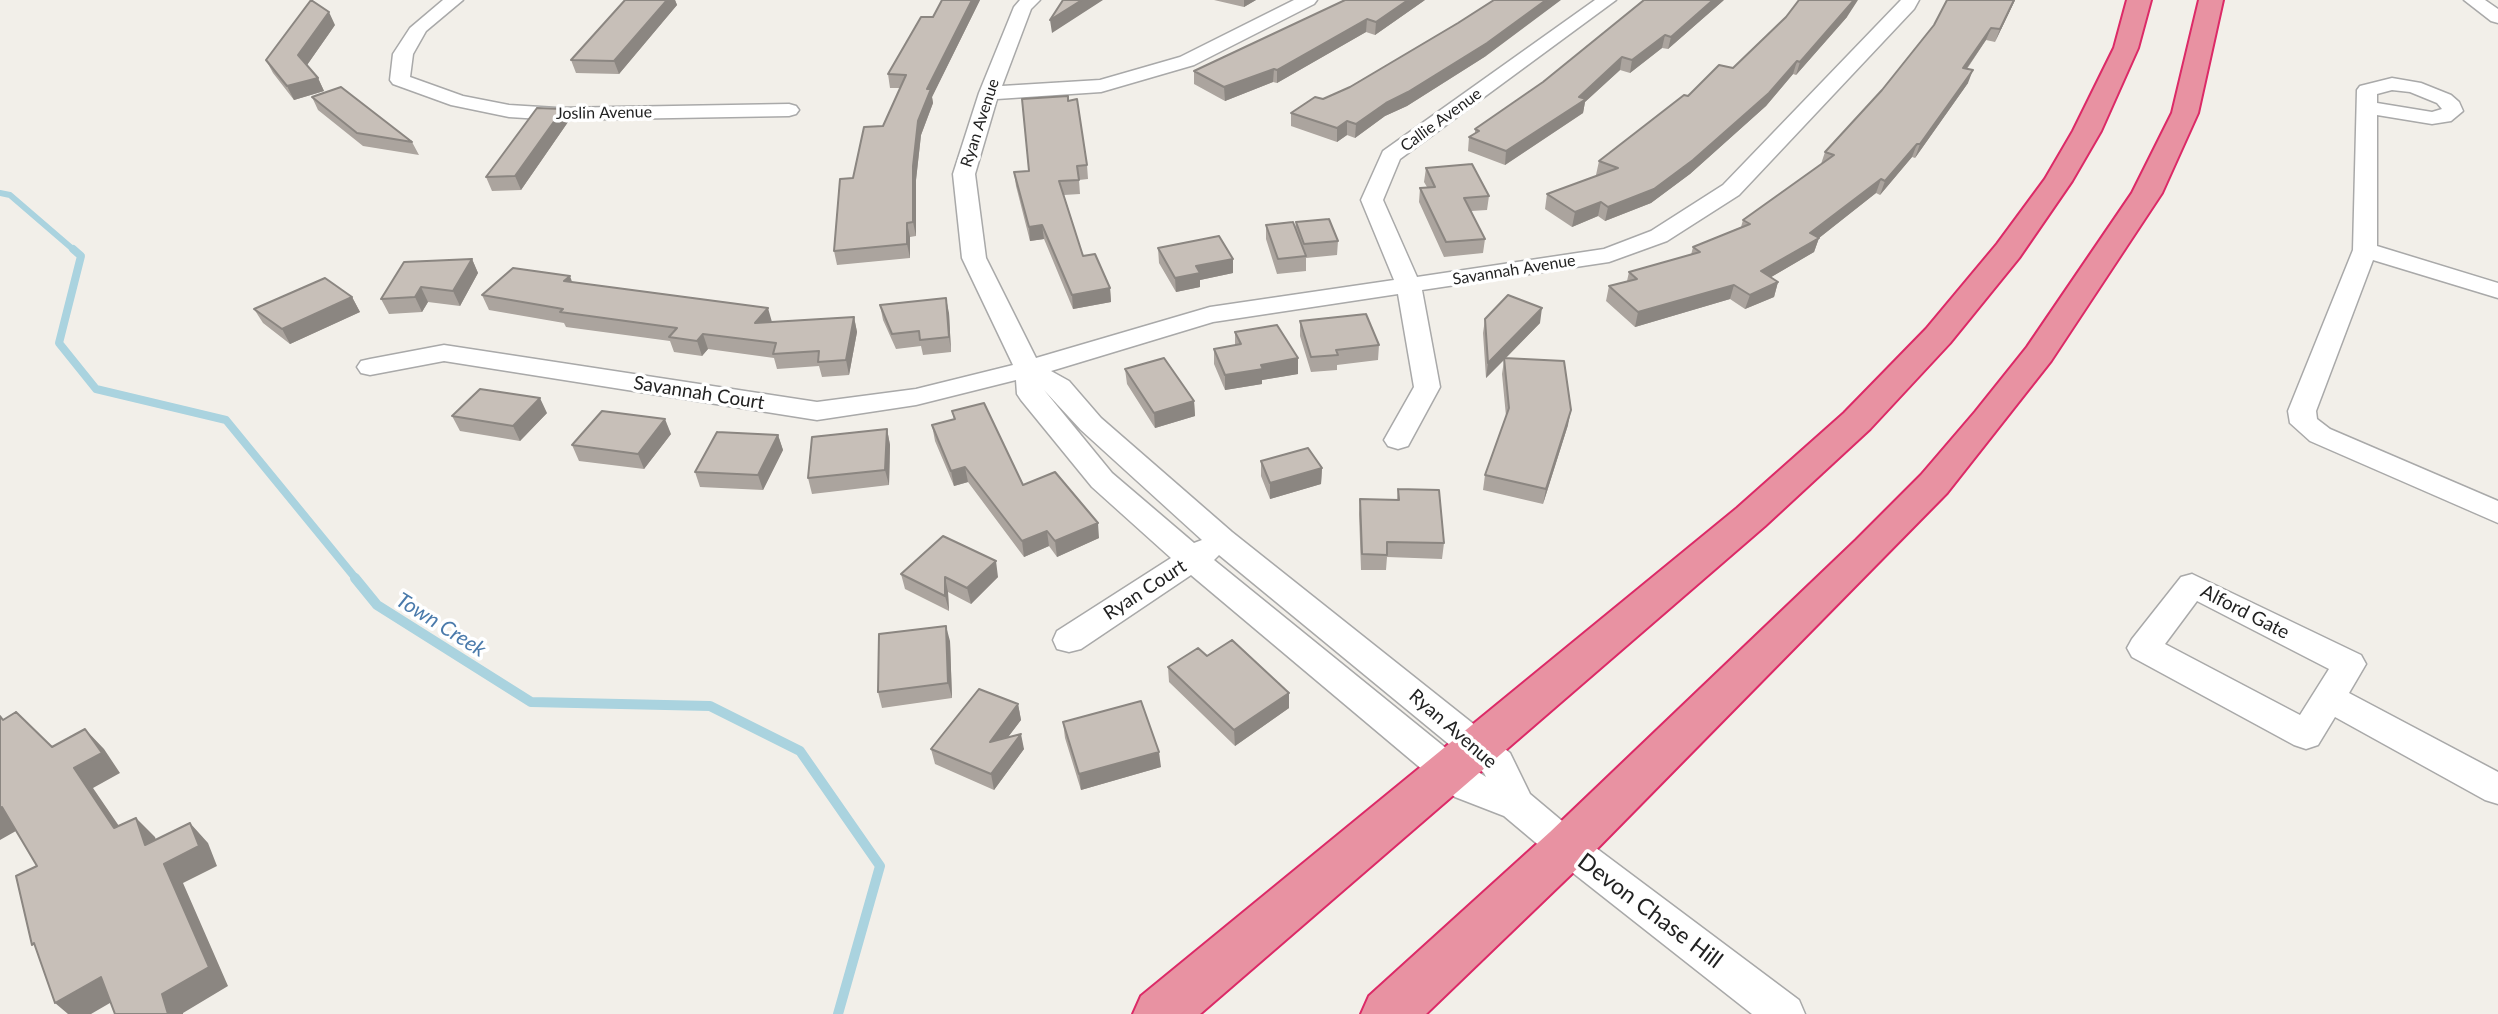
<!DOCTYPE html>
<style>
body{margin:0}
canvas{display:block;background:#f2efe9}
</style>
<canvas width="2498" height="1014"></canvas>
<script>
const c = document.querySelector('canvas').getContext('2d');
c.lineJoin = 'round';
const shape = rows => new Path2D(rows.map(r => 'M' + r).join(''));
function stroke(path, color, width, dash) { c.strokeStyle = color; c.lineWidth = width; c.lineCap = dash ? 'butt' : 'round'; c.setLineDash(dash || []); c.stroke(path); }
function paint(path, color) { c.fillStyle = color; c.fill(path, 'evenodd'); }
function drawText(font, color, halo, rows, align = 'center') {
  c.font = font + ' Lato,sans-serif'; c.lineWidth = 7; c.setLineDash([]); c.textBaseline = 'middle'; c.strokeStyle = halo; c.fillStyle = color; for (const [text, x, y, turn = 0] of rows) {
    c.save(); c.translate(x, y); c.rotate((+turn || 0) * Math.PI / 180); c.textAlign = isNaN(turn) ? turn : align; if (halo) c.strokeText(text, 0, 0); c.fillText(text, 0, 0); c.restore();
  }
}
stroke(shape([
 [0,193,10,195,75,251]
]), '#aad3df', 6);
stroke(shape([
 [73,249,81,256,59,343,96,389,226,420,357,580]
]), '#aad3df', 8);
stroke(shape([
 [355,578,377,605,531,702,710,706,800,751,880,866,838,1014]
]), '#aad3df', 10);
const street = shape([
 [443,0,463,0,426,31,413,54,410,77,463,96,509,105,557,108,789,104,796,106,799,110,796,114,789,116,557,120,509,117,451,105,393,84,390,80,393,54,410,28,443,0],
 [1020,0,1040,0,1031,9,1002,86,1100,80,1180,57,1294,0,1317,0,1314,4,1194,65,1101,92,997,99,975,174,986,258,1036,358,1210,307,1394,280,1361,200,1383,151,1595,0,1616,0,1400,159,1383,200,1417,277,1604,249,1651,231,1723,185,1901,0,1919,0,1914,9,1739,195,1667,241,1609,262,1422,290,1440,387,1408,446,1398,449,1388,446,1384,440,1414,387,1398,294,1213,322,1051,371,1069,381,1101,418,1232,532,1510,753,1530,794,1580,836,1799,1000,1805,1014,1752,1014,1554,858,1504,816,1455,797,1191,575,1081,649,1069,652,1057,649,1053,640,1057,631,1171,558,1092,487,1021,400,1017,394,1016,380,916,405,817,420,444,361,370,375,361,373,357,367,361,361,370,359,444,345,817,402,916,389,1013,365,962,258,953,174,979,93,1014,7,1020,0],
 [1044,390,1081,430,1202,540,1194,543,1112,473,1044,390],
 [1219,555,1484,773,1486,777,1463,762,1214,560,1219,555],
 [2464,0,2485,0,2498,9,2498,23,2491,21,2464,0],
 [2392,78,2421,83,2451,95,2459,102,2463,111,2451,121,2432,124,2377,115,2377,246,2498,283,2498,298,2373,260,2316,411,2317,419,2330,429,2498,501,2498,523,2310,441,2290,423,2288,411,2353,250,2357,90,2360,86,2392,78],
 [2392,90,2410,92,2437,103,2442,109,2432,112,2377,103,2377,94,2392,90],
 [2192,574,2361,655,2366,664,2349,693,2498,772,2498,804,2485,800,2335,717,2318,745,2306,749,2294,745,2132,657,2127,648,2132,639,2181,577,2192,574],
 [2197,601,2329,669,2300,715,2165,644,2197,601]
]);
const highway = shape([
 [2127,0,2151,0,2138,48,2101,131,2072,181,2019,258,1950,343,1870,429,1765,526,1200,1014,1133,1014,1141,996,1737,508,1844,413,1926,329,1997,244,2045,179,2073,131,2114,48,2127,0],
 [2199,0,2223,0,2198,113,2162,193,2051,361,1947,493,1584,862,1426,1014,1361,1014,1369,996,1550,832,1856,540,1921,475,1975,412,2027,347,2132,193,2172,113,2199,0]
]);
stroke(street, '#a9a9a9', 3);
stroke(highway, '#dc2a67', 4);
paint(street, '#fff');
paint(highway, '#e892a2');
paint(shape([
 [625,0,675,0,677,5,619,74,576,73,571,60],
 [942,0,980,0,932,97,933,103,921,135,916,180,916,236,910,237,910,258,837,265,834,251,853,178,883,126,900,88,890,88,888,74,933,17],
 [1214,0,1256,0,1244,7],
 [1425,0,1375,35,1366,32,1277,83,1273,82,1225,101,1194,84,1194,71],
 [1724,0,1668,49,1662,48,1630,73,1620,70,1585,102,1583,113,1505,165,1468,151,1469,137,1475,134,1475,129],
 [1947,0,2015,0,1995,42,1986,40,1967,69,1968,83,1915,158,1912,157,1880,195,1876,193,1819,238,1814,252,1771,277,1778,282,1774,297,1745,309,1730,299,1635,327,1606,301,1609,286,1627,281,1629,272,1691,255,1693,247,1741,227,1743,220,1821,164,1825,152,1882,90,1934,25],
 [1786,17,1847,17,1796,75,1793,74,1766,106,1690,174,1651,203,1605,221,1598,216,1572,227,1545,209,1547,194,1599,175,1596,175,1599,161,1688,96,1733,68],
 [335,25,307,65,318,78,324,91,294,100,273,73,266,60],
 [1486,56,1407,106,1385,116,1355,138,1347,135,1337,142,1291,126,1291,113,1350,87],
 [312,97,412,142,419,155,363,146,318,110],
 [1069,101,1087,165,1088,179,1079,180,1080,194,1064,195,1083,256,1110,288,1111,302,1073,309,1044,239,1030,241,1016,186,1014,172,1029,171],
 [563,109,568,122,521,190,492,191,486,177],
 [1426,168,1489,196,1487,210,1471,211,1485,239,1483,253,1444,257,1419,202,1420,188,1427,187,1424,182],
 [1296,222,1338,241,1337,255,1306,258,1306,271,1277,274,1266,239,1266,225,1295,228],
 [1158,248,1233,273,1200,280,1200,287,1176,292,1159,263],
 [472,259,478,273,460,306,428,302,422,312,389,314,381,299],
 [572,282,772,322,854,317,857,332,849,375,822,377,819,366,777,369,774,358,708,349,702,356,674,352,670,341,566,327,564,323,489,310,482,295],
 [352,297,360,312,290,344,263,323,254,309],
 [880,305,949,313,951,352,923,355,921,346,896,349,883,320],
 [1485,319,1540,323,1505,359,1568,425,1543,504,1483,490,1485,475,1506,416,1502,374,1504,360,1486,378,1483,333],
 [1300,321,1379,345,1378,360,1337,365,1337,370,1311,372,1300,336],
 [1235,332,1298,374,1262,380,1262,384,1225,390,1214,364,1214,349,1235,345],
 [1125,369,1194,401,1195,416,1155,428,1127,384],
 [952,411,1023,485,1099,538,1057,557,1049,546,1024,557,968,482,954,486,935,441,932,425,954,420],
 [547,413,520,441,460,431,452,416],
 [887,429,890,445,889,485,812,494,808,478],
 [671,434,644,469,579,461,572,445],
 [778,435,783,450,763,490,700,487,695,472],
 [1261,461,1322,468,1321,484,1270,499,1261,476],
 [1398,489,1444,543,1442,559,1387,557,1386,570,1361,570,1359,514,1360,499,1397,500],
 [901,574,998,577,971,604,948,592,949,611,905,589],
 [950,641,952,698,882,708,878,692],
 [1207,656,1289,693,1289,708,1235,746,1169,682,1168,667],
 [1018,704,1021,720,1008,737,1024,749,994,790,935,764,931,749],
 [1063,722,1161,767,1081,790,1065,738]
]), '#aba49e');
paint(shape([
 [667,0,675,0,677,5,619,74,614,61],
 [972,0,980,0,932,97,933,103,921,135,916,180,916,236,913,222,913,166,918,121,927,89],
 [1082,0,1103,0,1052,33,1050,20],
 [1244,0,1256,0,1244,7],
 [1408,0,1425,0,1375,35,1376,22],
 [1546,0,1561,0,1486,56,1407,106,1385,116,1355,138,1356,124,1386,103],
 [1713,0,1724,0,1668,49,1671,37],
 [1854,0,1858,0,1847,17,1796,75,1800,62],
 [2014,0,2015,0,1995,42,2000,29],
 [329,12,335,25,305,68,298,55],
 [1367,19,1366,32,1277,83,1277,70],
 [1991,28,1986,40,1958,81,1963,68],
 [1665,35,1662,48,1630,73,1632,60],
 [1622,57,1620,70,1585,102,1583,113,1505,165,1506,151,1579,97],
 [1797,61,1793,74,1766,106,1690,174,1651,203,1605,221,1608,207],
 [1274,69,1273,82,1225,101,1224,87],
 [1973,70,1968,83,1915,158,1920,144],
 [318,78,324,91,294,100,287,86],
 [563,109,568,122,521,190,515,176],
 [1347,121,1347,135,1337,142,1337,128],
 [1917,144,1912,157,1880,195,1885,181],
 [1881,179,1876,193,1819,238,1814,252,1756,286,1761,271],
 [1601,202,1598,216,1572,227,1575,212],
 [907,223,910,237,910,258,907,244],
 [1042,225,1044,239,1030,241,1029,227],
 [472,259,478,273,460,306,453,291],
 [1233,259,1233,273,1200,280,1200,287,1176,292,1175,278,1196,266],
 [570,276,575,290,564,281],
 [1778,282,1774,297,1745,309,1750,295],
 [1734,285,1730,299,1635,327,1638,312],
 [421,287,428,302,422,312,415,297],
 [1110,288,1111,302,1073,309,1072,295],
 [352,297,360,312,290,344,282,329],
 [946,298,949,313,951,352,949,337],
 [768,308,772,322,755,323],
 [1542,308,1540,323,1486,378,1488,363],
 [854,317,857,332,849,375,846,360],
 [703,334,708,349,702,356,697,341],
 [1298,358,1298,374,1262,380,1262,384,1225,390,1225,375,1261,365],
 [540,398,547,413,520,441,513,426],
 [1194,401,1195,416,1155,428,1154,413],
 [1571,410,1568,425,1543,504,1546,489],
 [665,419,671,434,644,469,638,454],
 [887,429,890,445,889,485,885,470],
 [778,435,783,450,763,490,758,475],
 [965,467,968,482,954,486,951,471],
 [1322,468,1321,484,1270,499,1270,483],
 [1098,523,1099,538,1057,557,1055,541],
 [1047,531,1049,546,1024,557,1022,541],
 [996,561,998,577,971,604,967,588],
 [945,577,948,592,949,611,945,596],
 [946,626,950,641,952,698,948,683],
 [1289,693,1289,708,1235,746,1234,730],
 [1018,704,1021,720,993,757,990,742],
 [85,729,104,749,120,773,93,788,134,848,114,828,74,768],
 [1021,734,1024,749,994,790,991,774],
 [1159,752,1161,767,1081,790,1079,774],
 [2,807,23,827,0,840,0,808],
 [136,818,155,837,164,865,145,845],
 [190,823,208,843,217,866,183,883,228,986,183,1013,183,1014,168,1014,162,994,164,864],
 [101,977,122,996,91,1014,68,1014,55,1003]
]), '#8b8681');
const building = shape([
 [311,0,329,12,298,55,318,78,287,86,266,60,311,0],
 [625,0,667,0,614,61,571,60,625,0],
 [942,0,972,0,927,89,931,89,918,121,913,166,913,222,907,223,907,244,834,251,840,179,853,178,864,127,883,126,906,75,888,74,921,17,933,17,942,0],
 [1063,0,1082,0,1050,20,1063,0],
 [1345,0,1408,0,1376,22,1367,19,1277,70,1274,69,1224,87,1194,71,1345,0],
 [1494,0,1546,0,1487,43,1408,92,1386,103,1356,124,1347,121,1337,128,1291,113,1315,97,1323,99,1350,87,1458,23,1494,0],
 [1644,0,1713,0,1671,37,1665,35,1632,60,1622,57,1579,97,1586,99,1506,151,1469,137,1479,131,1475,129,1543,82,1644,0],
 [1799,0,1854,0,1800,62,1797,61,1769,93,1693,160,1654,189,1608,207,1601,202,1575,212,1547,194,1618,168,1599,161,1684,95,1688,96,1719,65,1733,68,1786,17,1799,0],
 [1947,0,2014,0,2000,29,1991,28,1963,68,1973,70,1920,144,1917,144,1885,181,1881,179,1810,233,1819,238,1761,271,1778,282,1750,295,1734,285,1638,312,1609,286,1637,279,1629,272,1700,252,1693,247,1750,224,1743,220,1834,155,1825,152,1882,90,1934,25,1947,0],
 [341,87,412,142,357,133,312,97,341,87],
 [1068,96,1068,101,1077,99,1087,165,1077,166,1079,180,1059,181,1083,256,1095,254,1110,288,1072,295,1042,225,1029,227,1014,172,1029,171,1022,99,1068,96],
 [537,108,563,109,515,176,486,177,537,108],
 [1472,164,1489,196,1464,198,1485,239,1446,242,1420,188,1435,187,1426,168,1472,164],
 [1329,219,1338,241,1304,244,1296,222,1329,219],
 [1293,222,1306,256,1278,259,1266,225,1293,222],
 [1219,236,1233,259,1196,266,1200,273,1175,278,1158,248,1219,236],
 [472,259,453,291,421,287,415,297,381,299,404,262,472,259],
 [513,268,570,276,564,281,768,308,755,323,854,317,846,360,818,362,819,351,773,354,776,343,703,334,697,341,669,337,677,328,560,312,563,309,482,295,513,268],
 [325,278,352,297,282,329,254,309,325,278],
 [1508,295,1542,308,1488,363,1485,319,1508,295],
 [946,298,949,337,920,340,919,331,892,334,880,305,946,298],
 [1366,314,1379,345,1336,350,1338,355,1311,357,1300,321,1366,314],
 [1277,325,1298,358,1261,365,1263,369,1225,375,1214,349,1241,344,1235,332,1277,325],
 [1164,358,1194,401,1154,413,1125,369,1164,358],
 [1504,358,1564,361,1571,410,1546,489,1485,475,1509,408,1504,358],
 [480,389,540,398,513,426,452,416,480,389],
 [984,403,1023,485,1055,472,1098,523,1055,541,1047,531,1022,541,965,467,951,471,932,425,955,419,952,411,984,403],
 [602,411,665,419,638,454,572,445,602,411],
 [887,429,885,470,808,478,812,437,887,429],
 [717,432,778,435,758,475,695,472,717,432],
 [1308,448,1322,468,1270,483,1261,461,1308,448],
 [1398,489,1439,490,1444,543,1387,542,1387,555,1362,554,1360,499,1399,500,1398,489],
 [943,536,996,561,967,588,945,577,945,596,901,574,943,536],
 [946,626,948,683,878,692,879,634,946,626],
 [1232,640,1289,693,1234,730,1168,667,1198,648,1207,656,1232,640],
 [979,689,1018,704,990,742,1021,734,991,774,931,749,979,689],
 [1141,701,1159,752,1079,774,1063,722,1141,701],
 [16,712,52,747,85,729,102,753,74,768,114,828,136,818,145,845,190,823,199,846,164,864,209,967,162,994,168,1014,115,1014,101,977,55,1003,34,943,32,945,16,876,37,866,2,807,0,808,0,716,3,720,16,712]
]);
paint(building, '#c7bfb8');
stroke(building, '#8b8681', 2);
drawText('16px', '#222', '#fff', [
 ["Joslin Avenue",604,113,-1],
 ["Callie Avenue",1441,120,-36],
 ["Ryan Avenue",980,123,-72],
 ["Savannah Avenue",1514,270,-9]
]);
drawText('19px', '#222', '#fff', [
 ["Savannah Court",699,393,9],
 ["Ryan Court",1145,590,-33],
 ["Alford Gate",2245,612,27],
 ["Ryan Avenue",1453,729,41]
]);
drawText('italic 21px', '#4a7aab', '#fff', [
 ["Town Creek",441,625,32]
]);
drawText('23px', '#222', '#fff', [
 ["Devon Chase Hill",1650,911,37]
]);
</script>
